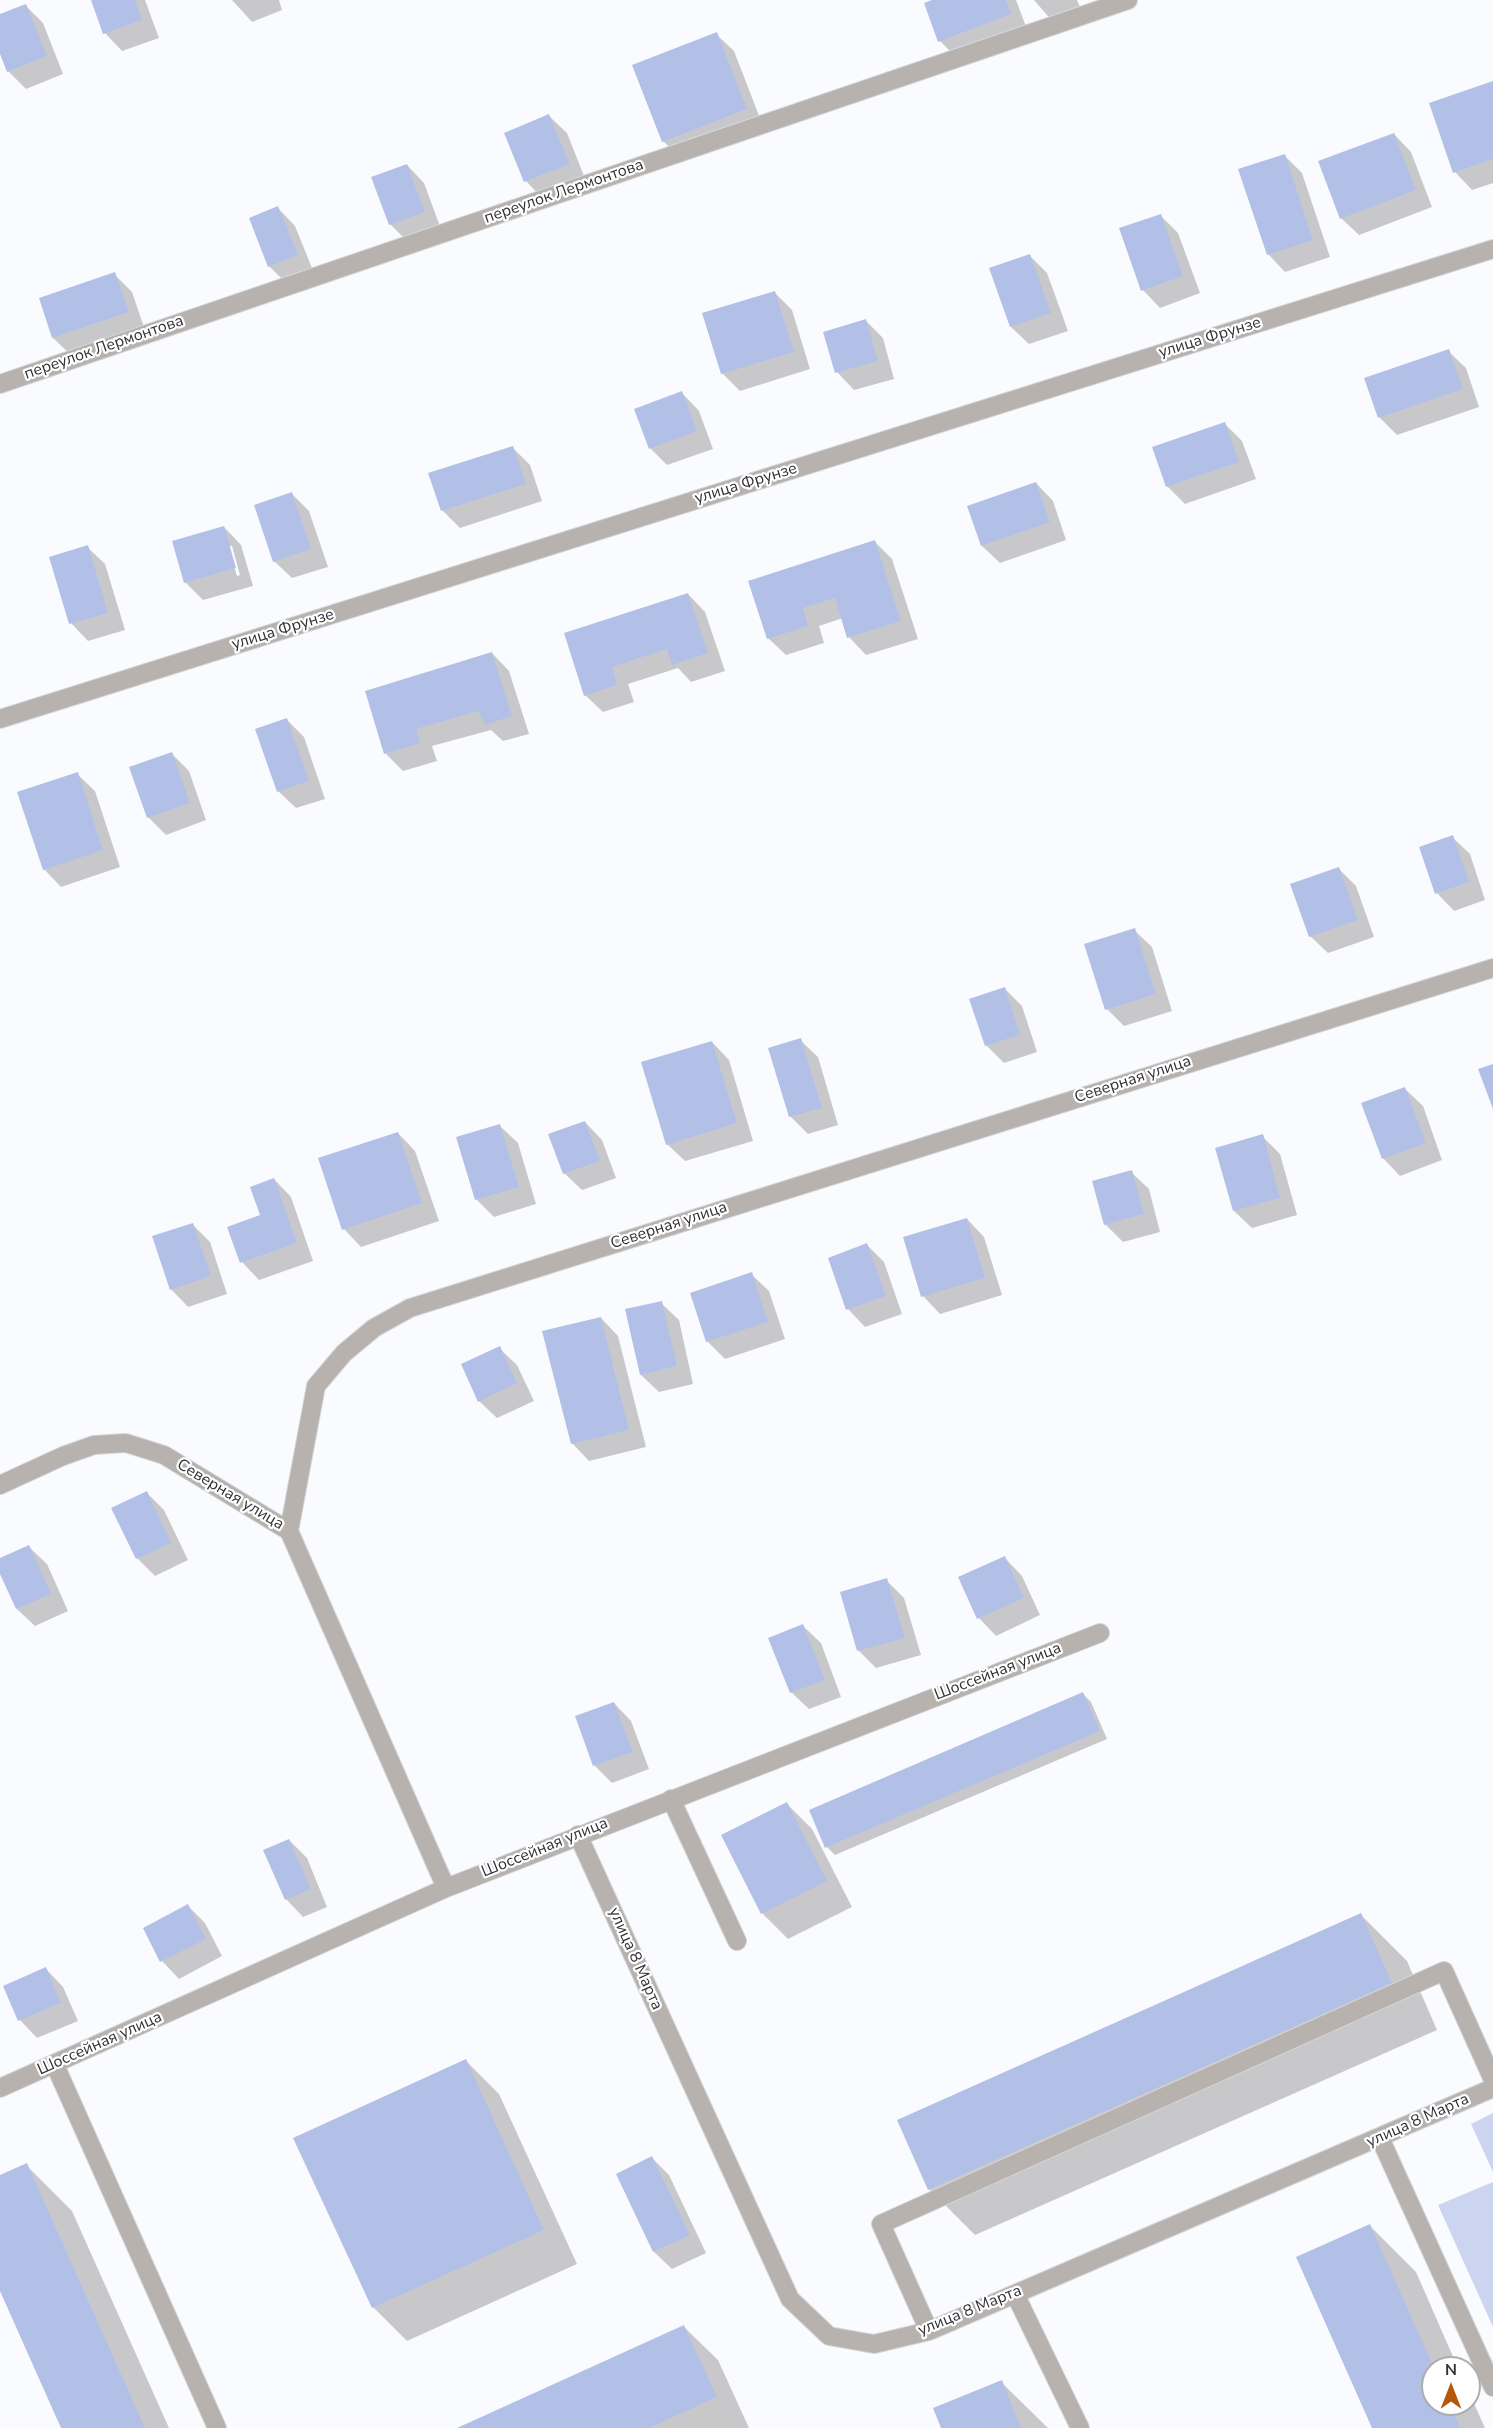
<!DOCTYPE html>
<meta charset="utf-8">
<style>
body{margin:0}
#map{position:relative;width:1493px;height:2428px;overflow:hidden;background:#fafbfe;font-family:"Nunito Sans",sans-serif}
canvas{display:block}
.north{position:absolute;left:1421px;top:2356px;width:60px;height:60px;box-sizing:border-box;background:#fff;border:2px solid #acadaf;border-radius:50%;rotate:0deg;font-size:16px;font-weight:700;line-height:24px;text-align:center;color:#2f3136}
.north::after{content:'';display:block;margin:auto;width:21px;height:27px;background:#b6570a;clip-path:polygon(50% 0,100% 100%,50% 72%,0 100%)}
</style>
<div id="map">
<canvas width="1493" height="2428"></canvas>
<div class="north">N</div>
</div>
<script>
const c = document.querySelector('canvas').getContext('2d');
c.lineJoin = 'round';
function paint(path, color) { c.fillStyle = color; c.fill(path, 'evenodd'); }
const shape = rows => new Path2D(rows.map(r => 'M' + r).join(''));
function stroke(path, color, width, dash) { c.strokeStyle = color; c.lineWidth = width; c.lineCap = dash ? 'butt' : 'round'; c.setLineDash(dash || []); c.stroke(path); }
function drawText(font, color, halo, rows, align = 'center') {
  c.font = font + ' "Nunito Sans",sans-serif'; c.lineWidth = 4.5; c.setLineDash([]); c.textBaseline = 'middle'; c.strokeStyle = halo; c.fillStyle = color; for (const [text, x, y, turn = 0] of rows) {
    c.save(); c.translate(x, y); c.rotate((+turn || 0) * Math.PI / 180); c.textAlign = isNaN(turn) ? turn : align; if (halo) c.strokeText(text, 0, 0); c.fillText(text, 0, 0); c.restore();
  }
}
paint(shape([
 [1493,2113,1493,2172,1471,2124],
 [1493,2182,1493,2327,1438,2205]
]), '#ccd5f0');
paint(shape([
 [93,0,145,0,159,38,122,51,105,33],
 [232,0,279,0,282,10,252,22],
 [936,0,1016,0,1028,32,957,58,940,41],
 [1034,0,1077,0,1082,11,1053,22],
 [26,6,43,23,63,74,26,89,8,71,0,50,0,15],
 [716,34,734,51,763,126,681,158,663,141],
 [1493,82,1493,183,1472,190,1455,172],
 [549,116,567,133,586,181,543,199,526,181],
 [1394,134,1411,152,1432,207,1359,235,1341,218],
 [1285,156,1302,173,1330,257,1285,272,1268,254],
 [407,165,424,183,441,229,408,242,390,224],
 [278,208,295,226,314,273,287,284,269,266],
 [1161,216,1178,233,1200,293,1160,308,1143,290],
 [1030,256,1047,273,1068,331,1029,344,1011,327,991,269],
 [114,274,132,292,145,330,71,355,53,338,40,299],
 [775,293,792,310,810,369,740,391,722,373],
 [866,321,883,338,894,379,854,390,837,372],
 [1448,351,1466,368,1479,407,1397,435,1380,418,1366,379],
 [682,393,699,411,713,449,667,465,650,448],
 [1225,424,1242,441,1256,479,1185,504,1167,486],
 [513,448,530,465,542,501,460,528,442,510],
 [1036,483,1053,501,1066,540,1000,563,982,546,969,507],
 [292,494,309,511,328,567,292,578,274,561],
 [224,527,241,545,253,586,203,600,185,582],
 [228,546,232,546,240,575,237,576],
 [875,542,892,559,918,639,866,655,849,637,843,618,819,626,824,643,786,655,768,638],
 [87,547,105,564,125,630,88,641,71,623],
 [688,594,705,612,725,671,691,682,678,668,628,684,634,702,603,712,585,695,566,634],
 [492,653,509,671,529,734,503,741,491,730,432,746,437,761,403,771,386,754],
 [287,720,304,737,325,799,296,808,278,791],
 [171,753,189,771,206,820,166,835,149,818,131,768],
 [77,774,95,791,120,867,61,887,44,869],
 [1452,837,1470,854,1485,900,1454,911,1437,893],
 [1339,869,1356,886,1374,937,1328,953,1310,936],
 [1134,930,1152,947,1172,1011,1124,1026,1107,1009],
 [1005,989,1022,1006,1037,1052,1004,1063,986,1045],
 [800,1040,818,1057,838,1125,808,1134,790,1116],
 [712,1042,729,1060,753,1141,685,1161,667,1144],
 [1405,1089,1423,1106,1442,1160,1400,1176,1383,1158],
 [585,1122,602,1140,616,1178,582,1190,564,1173],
 [500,1126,518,1143,536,1204,494,1217,477,1200,458,1138],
 [398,1133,415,1151,439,1221,361,1247,344,1229],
 [1262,1136,1280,1154,1297,1215,1252,1228,1234,1211,1217,1149],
 [1131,1172,1149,1189,1160,1232,1123,1242,1105,1224],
 [274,1179,291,1197,313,1261,259,1280,242,1262,262,1216],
 [967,1219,984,1237,1002,1295,940,1314,923,1296],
 [193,1225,210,1242,227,1294,188,1307,171,1289],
 [867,1245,884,1262,902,1314,865,1327,848,1309],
 [751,1274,769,1291,785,1339,725,1359,707,1341],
 [661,1303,679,1320,693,1384,659,1392,641,1375],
 [601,1318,618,1336,646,1447,589,1461,572,1443],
 [499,1348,517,1365,534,1401,497,1418,479,1401],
 [147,1493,164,1510,188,1560,155,1576,137,1558],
 [29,1547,47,1564,68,1611,35,1626,17,1609,0,1570,0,1560],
 [1005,1558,1022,1576,1040,1615,996,1636,979,1618],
 [886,1580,904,1598,921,1655,876,1668,859,1651,842,1593],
 [803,1626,821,1643,841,1697,809,1709,791,1692],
 [1083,1694,1091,1702,1107,1739,835,1855,827,1847],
 [614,1703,631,1721,649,1769,612,1783,595,1766,576,1717],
 [786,1803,812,1829,852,1907,788,1939,762,1913],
 [289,1840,307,1858,327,1907,303,1917,286,1899],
 [188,1906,205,1923,222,1956,179,1979,162,1961],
 [1361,1915,1407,1961,1437,2030,975,2235,929,2189],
 [46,1969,63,1987,78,2021,37,2038,20,2020],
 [466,2061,499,2094,577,2264,407,2341,373,2307],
 [652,2158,669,2175,706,2253,672,2269,654,2252,618,2175],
 [26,2165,72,2211,169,2428,63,2428,0,2288,0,2176],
 [1370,2226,1416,2272,1458,2368,1433,2368,1433,2404,1469,2404,1469,2392,1485,2428,1373,2428],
 [684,2327,718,2360,749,2428,461,2428],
 [1001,2382,1048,2428,943,2428]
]), '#0003');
paint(shape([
 [91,0,135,0,142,20,103,34],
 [932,0,1006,0,1011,14,938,42,924,3],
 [26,4,47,56,7,72,0,54,0,14],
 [717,32,747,109,662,142,632,65],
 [1493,81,1493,159,1453,173,1429,103],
 [549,114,570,164,524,182,504,133],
 [1394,133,1416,190,1340,219,1318,161],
 [1285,154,1313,240,1267,255,1238,169],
 [407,164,425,212,389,225,371,177],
 [278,206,298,255,268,267,249,218],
 [1161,214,1183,276,1141,291,1119,228],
 [1030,254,1051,313,1010,327,989,268],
 [115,272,129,312,52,338,39,298],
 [775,291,794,352,721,374,702,313],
 [866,319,878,361,835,373,823,332],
 [1449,349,1463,389,1378,418,1364,378],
 [682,391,697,431,649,449,634,409],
 [1225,422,1239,462,1166,487,1152,447],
 [513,446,526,484,441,511,428,473],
 [1036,482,1050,522,981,546,967,506],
 [292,492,311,549,273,562,254,505],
 [224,526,236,568,184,583,172,541],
 [875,540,901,621,847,638,835,598,803,608,808,626,767,639,748,581],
 [88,545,108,613,69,624,49,557],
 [688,593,708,653,672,665,667,649,612,667,617,685,584,696,564,633],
 [492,652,512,716,485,725,479,711,416,729,420,743,384,754,365,691],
 [287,718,309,781,277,792,255,729],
 [172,752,190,803,147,818,129,767],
 [78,772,103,850,43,870,17,792],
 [1453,835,1469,882,1435,894,1419,847],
 [1339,867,1358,920,1309,937,1290,884],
 [1135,928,1156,994,1105,1010,1084,944],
 [1005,987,1020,1035,985,1046,969,999],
 [801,1038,822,1108,789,1117,768,1048],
 [712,1041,737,1123,666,1145,641,1062],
 [1493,1064,1493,1109,1478,1069],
 [1405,1087,1426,1143,1382,1159,1361,1103],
 [585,1121,600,1161,563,1174,548,1134],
 [500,1124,519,1187,475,1200,456,1137],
 [398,1132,422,1203,342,1230,318,1158],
 [1263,1134,1280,1198,1233,1211,1215,1148],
 [1132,1170,1144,1214,1104,1225,1092,1181],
 [274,1178,297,1243,240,1263,227,1227,260,1215,250,1187],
 [967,1218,985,1278,921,1297,903,1237],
 [193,1223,211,1276,170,1290,152,1236],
 [867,1243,886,1296,846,1310,828,1258],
 [752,1272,768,1322,706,1342,690,1293],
 [662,1301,677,1366,640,1375,625,1309],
 [601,1317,629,1430,571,1444,542,1331],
 [500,1346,517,1383,478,1402,461,1364],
 [147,1491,171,1543,136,1559,111,1508],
 [29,1545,51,1594,16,1609,0,1574,0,1558],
 [1005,1556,1024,1598,977,1619,958,1577],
 [887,1578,905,1638,857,1651,840,1592],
 [803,1624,825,1680,790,1693,768,1638],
 [1083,1692,1100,1731,825,1848,809,1810],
 [614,1702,633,1752,593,1766,575,1716],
 [787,1802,827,1881,761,1914,721,1835],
 [289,1839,311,1889,285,1900,263,1850],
 [188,1904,206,1939,160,1962,143,1928],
 [1361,1913,1392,1983,928,2190,897,2120],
 [46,1967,61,2003,18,2021,3,1986],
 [466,2059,544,2230,372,2308,293,2138],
 [652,2156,690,2235,653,2252,616,2174],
 [27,2163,145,2428,61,2428,0,2291,0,2175],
 [1370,2224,1434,2368,1433,2404,1450,2404,1460,2428,1372,2428,1296,2257],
 [684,2325,717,2397,649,2428,457,2428],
 [1002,2380,1021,2428,941,2428,933,2408]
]), '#b2c0e7');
const minor = shape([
 [0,384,1128,0],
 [0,719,1493,249],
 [0,1485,63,1456,94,1445,126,1443,164,1455,289,1531],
 [289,1531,316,1386,344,1353,374,1328,410,1308,1493,968],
 [289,1531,446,1888],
 [671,1799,737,1941],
 [578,1835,790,2299,829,2336,874,2344,929,2331,1493,2088],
 [55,2065,217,2428],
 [0,2088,446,1888,1100,1633],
 [1380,2138,1493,2387],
 [1015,2294,1080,2428],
 [929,2331,881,2224,1444,1971,1493,2080]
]);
stroke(minor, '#d5d7da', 20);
stroke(minor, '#b8b2af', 18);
drawText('16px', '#2f3136', '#fff', [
 ["переулок Лермонтова",564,192,-19],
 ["улица Фрунзе",1210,338,-17],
 ["переулок Лермонтова",104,348,-19],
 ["улица Фрунзе",746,484,-17],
 ["улица Фрунзе",283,630,-17],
 ["Северная улица",1133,1080,-18],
 ["Северная улица",669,1226,-18],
 ["Северная улица",230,1495,31],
 ["Шоссейная улица",998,1672,-21],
 ["Шоссейная улица",545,1848,-22],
 ["улица 8 Марта",635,1959,66],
 ["Шоссейная улица",100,2044,-24],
 ["улица 8 Марта",1418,2121,-24],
 ["улица 8 Марта",970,2311,-22]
]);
</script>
